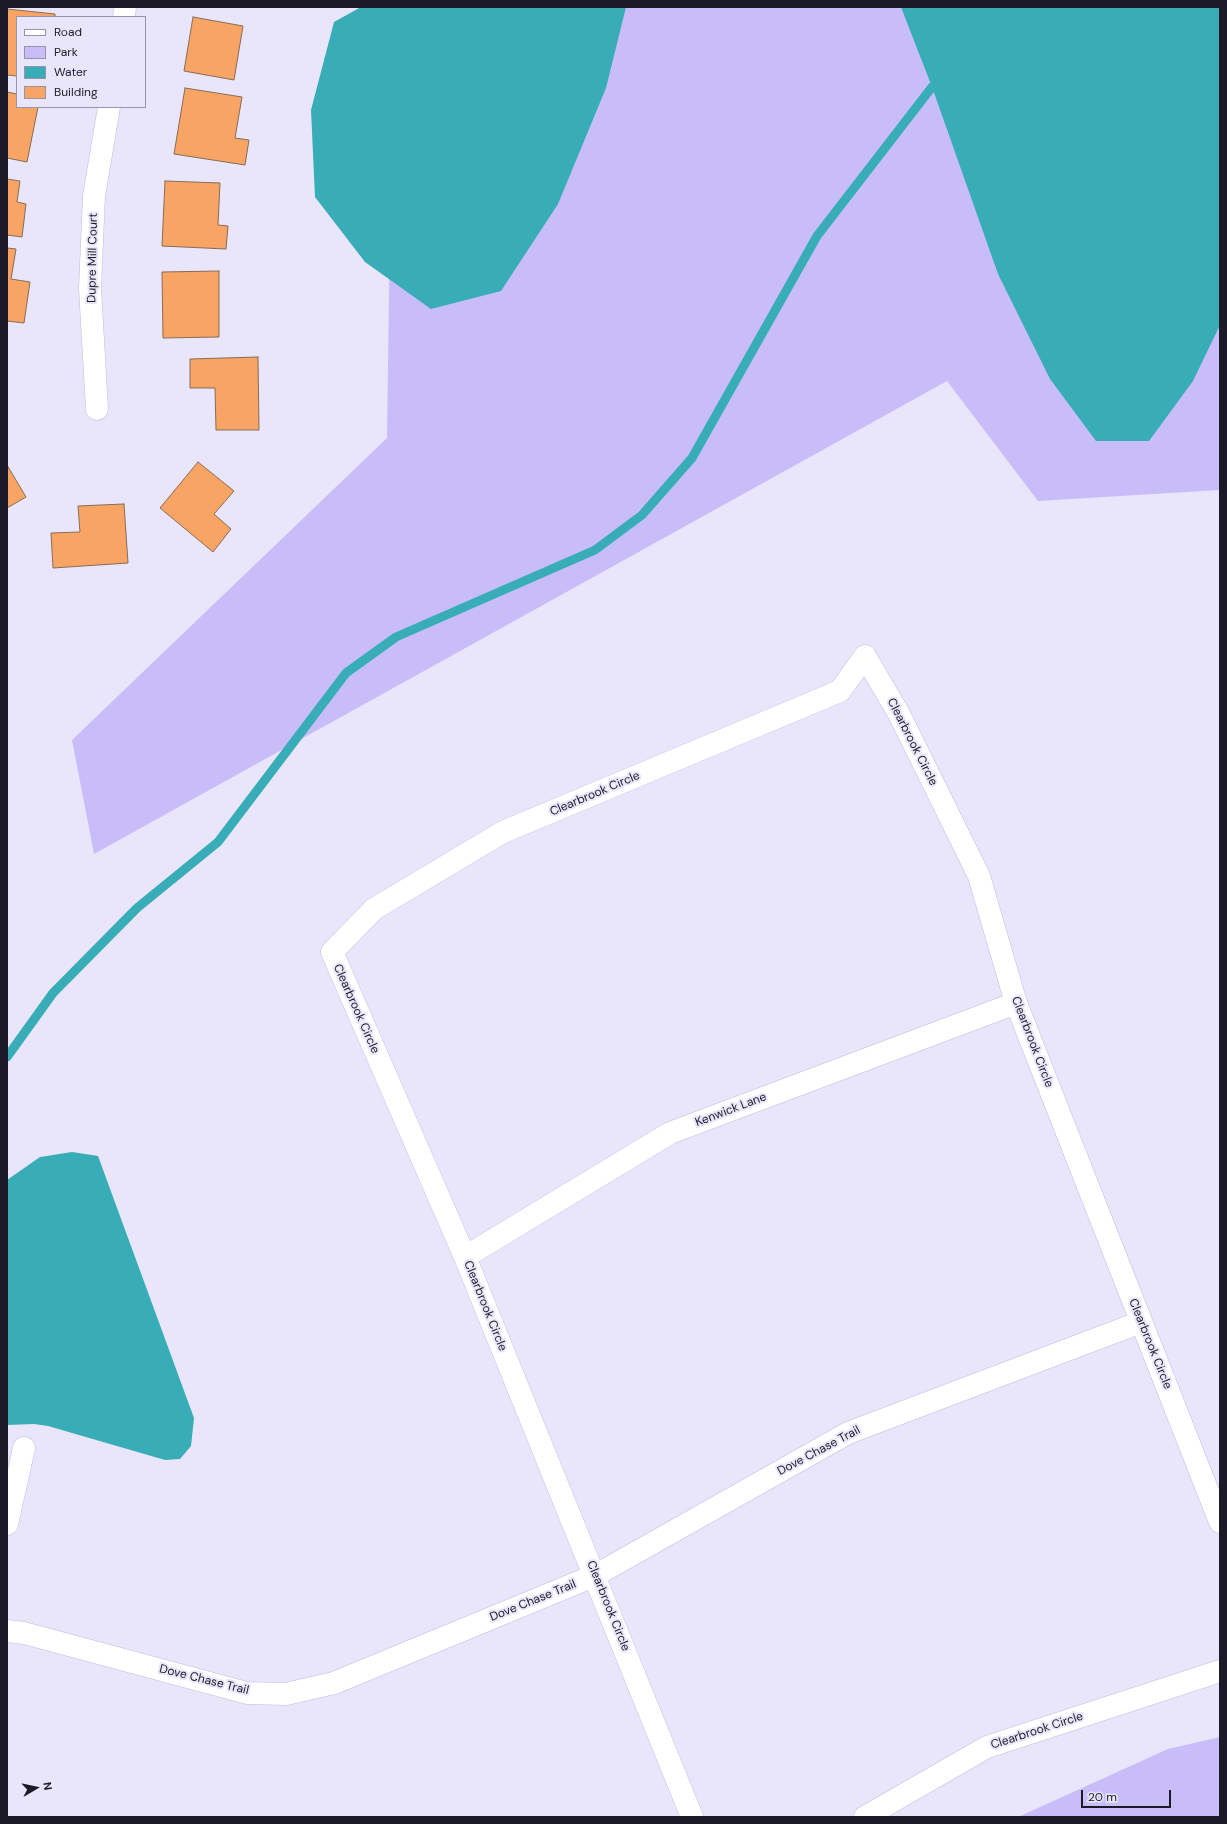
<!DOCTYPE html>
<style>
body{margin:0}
#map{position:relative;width:1227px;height:1824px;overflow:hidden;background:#e9e6fb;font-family:"DM Sans",sans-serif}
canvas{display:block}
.frame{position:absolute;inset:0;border:8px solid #1c1a26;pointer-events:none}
.legend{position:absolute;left:16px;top:16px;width:130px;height:92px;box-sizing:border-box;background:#e9e6fb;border:1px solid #9794a6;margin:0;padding:5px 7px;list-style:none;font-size:12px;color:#1c1a26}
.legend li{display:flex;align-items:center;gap:8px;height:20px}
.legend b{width:20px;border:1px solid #9794a6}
.north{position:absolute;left:16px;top:1768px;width:40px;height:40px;-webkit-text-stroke:3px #e9e6fb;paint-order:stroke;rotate:81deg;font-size:11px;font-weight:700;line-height:16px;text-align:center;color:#1c1a26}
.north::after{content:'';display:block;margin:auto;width:14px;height:18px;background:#1c1a26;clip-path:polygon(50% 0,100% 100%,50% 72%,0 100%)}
.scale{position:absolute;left:1081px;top:1790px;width:90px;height:18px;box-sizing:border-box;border:2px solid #1c1a26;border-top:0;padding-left:5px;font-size:12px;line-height:14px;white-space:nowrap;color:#1c1a26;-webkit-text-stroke:3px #e9e6fb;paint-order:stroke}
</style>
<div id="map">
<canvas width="1227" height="1824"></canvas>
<div class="frame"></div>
<ul class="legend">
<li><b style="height:5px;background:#fff"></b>Road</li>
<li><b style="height:11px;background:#c8bdf8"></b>Park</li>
<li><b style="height:11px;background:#39adb7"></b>Water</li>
<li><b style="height:11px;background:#f7a464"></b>Building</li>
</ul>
<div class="north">N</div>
<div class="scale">20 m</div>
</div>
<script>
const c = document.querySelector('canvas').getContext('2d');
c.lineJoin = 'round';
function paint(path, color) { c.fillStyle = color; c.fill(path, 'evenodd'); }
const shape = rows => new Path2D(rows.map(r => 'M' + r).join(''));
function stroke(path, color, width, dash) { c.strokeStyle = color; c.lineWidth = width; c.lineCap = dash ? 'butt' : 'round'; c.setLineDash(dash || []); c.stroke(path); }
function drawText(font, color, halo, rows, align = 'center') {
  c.font = font + ' "DM Sans",sans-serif'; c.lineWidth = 4; c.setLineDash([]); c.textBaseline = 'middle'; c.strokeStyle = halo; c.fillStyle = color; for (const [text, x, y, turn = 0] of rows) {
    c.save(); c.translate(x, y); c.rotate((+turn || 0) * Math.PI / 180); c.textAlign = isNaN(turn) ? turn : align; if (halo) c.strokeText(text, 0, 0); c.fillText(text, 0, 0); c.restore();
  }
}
paint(shape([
 [393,7,1220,7,1220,490,1038,501,947,381,94,854,72,740,387,438],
 [1220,1737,1220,1817,1018,1817,1168,1749]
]), '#c8bdf8');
paint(shape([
 [361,7,626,7,606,88,558,204,501,291,431,309,365,262,315,197,311,110,334,22],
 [901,7,1220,7,1220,325,1193,381,1149,441,1096,441,1050,379,998,274,932,87],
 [72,1152,98,1156,194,1418,191,1446,180,1459,165,1460,48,1426,34,1424,7,1425,7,1180,40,1157]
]), '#39adb7');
stroke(shape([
 [7,1057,53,993,137,908,218,842,346,673,396,637,595,550,642,515,692,458,817,236,932,87]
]), '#39adb7', 9);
const building = shape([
 [7,9,55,14,55,17,17,17,17,76,7,75,7,9],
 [193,17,243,26,234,80,184,71,193,17],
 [185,88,242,97,235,138,249,140,245,165,174,154,185,88],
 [7,92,17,94,17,107,38,107,27,162,7,158,7,92],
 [7,179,20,181,17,202,26,204,22,237,7,235,7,179],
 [165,181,220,183,218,225,228,226,226,249,162,246,165,181],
 [7,248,16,249,11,279,30,282,24,323,7,321,7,248],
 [219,271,219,337,163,338,162,272,219,271],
 [258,357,259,430,216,430,215,388,190,388,190,359,258,357],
 [198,462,234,491,214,514,231,529,213,552,160,508,198,462],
 [7,465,26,497,7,508,7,465],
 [124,504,128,563,53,568,51,533,80,532,78,506,124,504]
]);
paint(building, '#f7a464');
stroke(building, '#876b56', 1);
const minor = shape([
 [124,17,125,7],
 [97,409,90,288,94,196,109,107],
 [465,1257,670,1133,1016,1003],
 [7,1524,24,1448],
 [7,1631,24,1633,247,1693,286,1694,334,1683,596,1575,848,1433,1141,1322],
 [692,1817,465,1257,332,952,374,909,503,832,840,691,865,656,899,714,979,876,1016,1003,1220,1522],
 [865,1817,987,1747,1220,1671]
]);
stroke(minor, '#c0bbdd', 23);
stroke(minor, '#fff', 22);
drawText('12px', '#1c1a26', '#e9e6fb', [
 ["Dupre Mill Court",93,258,-89],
 ["Clearbrook Circle",912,742,63],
 ["Clearbrook Circle",595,794,-23],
 ["Clearbrook Circle",356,1009,66],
 ["Clearbrook Circle",1032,1042,69],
 ["Kenwick Lane",731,1110,-21],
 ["Clearbrook Circle",485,1306,68],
 ["Clearbrook Circle",1150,1344,68],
 ["Dove Chase Trail",819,1451,-28],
 ["Dove Chase Trail",533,1601,-22],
 ["Clearbrook Circle",608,1606,68],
 ["Dove Chase Trail",204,1680,14],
 ["Clearbrook Circle",1037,1731,-18]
]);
</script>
